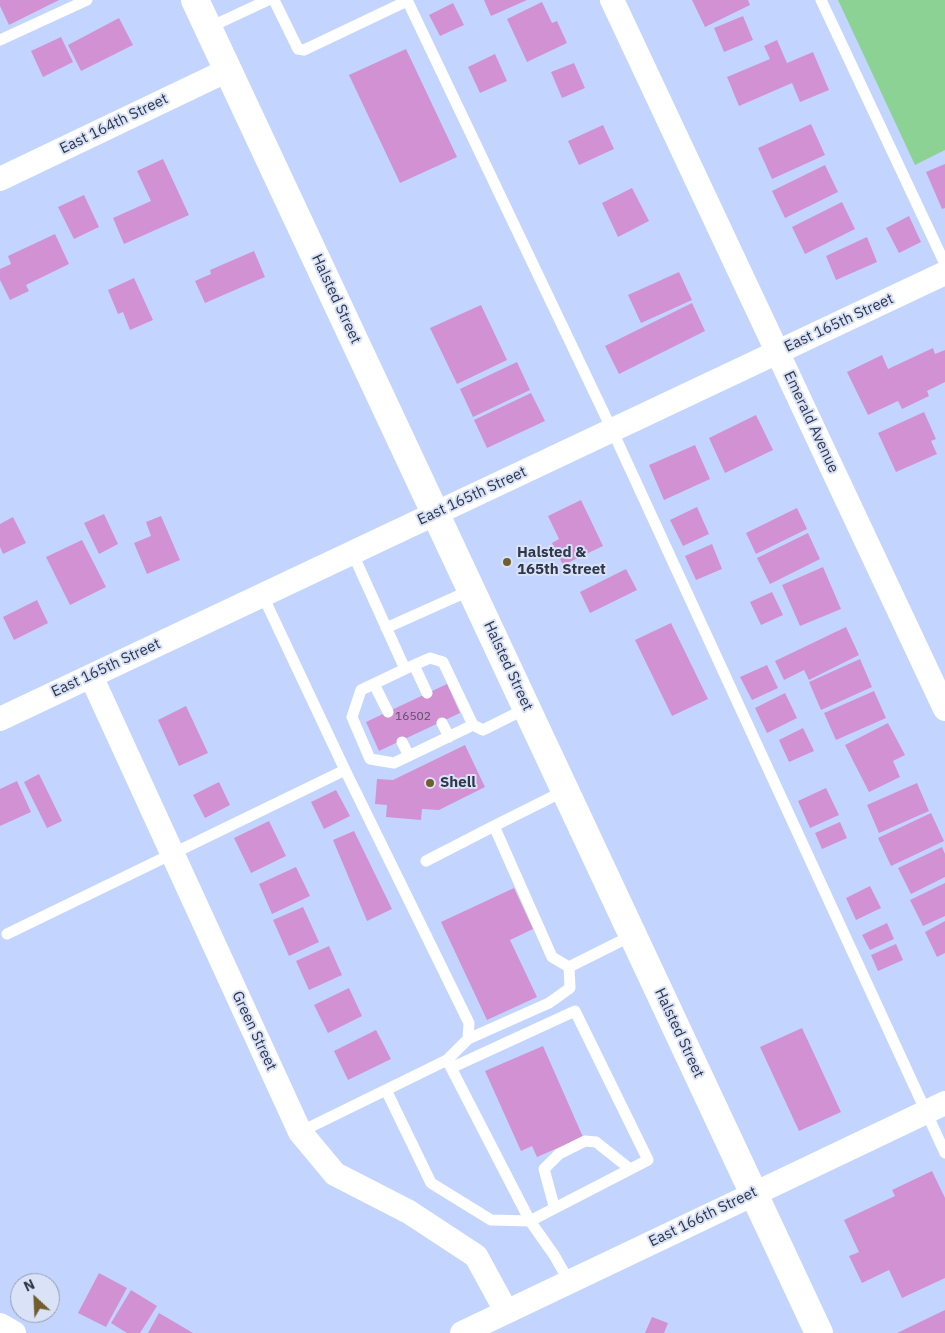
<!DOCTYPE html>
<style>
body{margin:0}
#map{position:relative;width:945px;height:1333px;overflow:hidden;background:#c3d5fe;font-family:"IBM Plex Sans",sans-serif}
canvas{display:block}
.north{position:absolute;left:10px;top:1273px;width:50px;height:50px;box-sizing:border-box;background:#d9e2f7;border:1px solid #959eb2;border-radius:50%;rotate:335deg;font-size:14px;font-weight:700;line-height:20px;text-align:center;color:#2f374b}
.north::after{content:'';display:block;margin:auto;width:18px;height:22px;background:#725e2d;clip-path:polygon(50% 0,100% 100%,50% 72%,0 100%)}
</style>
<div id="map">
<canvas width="945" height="1333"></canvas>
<div class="north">N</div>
</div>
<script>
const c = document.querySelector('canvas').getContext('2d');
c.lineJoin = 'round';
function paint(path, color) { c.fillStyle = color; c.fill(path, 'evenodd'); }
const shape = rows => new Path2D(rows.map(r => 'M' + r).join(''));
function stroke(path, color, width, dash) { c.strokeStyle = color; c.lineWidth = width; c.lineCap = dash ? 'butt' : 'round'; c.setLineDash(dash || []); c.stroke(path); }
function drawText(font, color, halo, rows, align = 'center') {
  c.font = font + ' "IBM Plex Sans",sans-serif'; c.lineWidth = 4; c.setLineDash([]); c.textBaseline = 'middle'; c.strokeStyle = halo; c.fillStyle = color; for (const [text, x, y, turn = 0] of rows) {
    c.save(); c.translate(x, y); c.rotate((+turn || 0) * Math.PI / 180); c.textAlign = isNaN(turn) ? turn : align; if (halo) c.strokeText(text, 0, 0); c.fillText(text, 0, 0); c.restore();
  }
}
paint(shape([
 [838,0,945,0,945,150,915,165]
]), '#8dd295');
paint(shape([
 [0,0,59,0,9,25,0,6],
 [484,0,527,0,491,16],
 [692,0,748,0,750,5,705,27],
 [542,2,552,23,557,21,567,43,527,62,507,19],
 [453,3,464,25,440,36,429,15],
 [743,16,753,40,724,52,714,28],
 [119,18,133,45,81,71,68,45],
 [61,37,73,62,43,77,31,51],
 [777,40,787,63,813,52,829,90,800,102,792,83,739,106,727,77,770,59,764,46],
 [406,49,457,157,400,183,349,75],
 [495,54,507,81,480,93,468,67],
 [574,63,585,88,562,98,551,72],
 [811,124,825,155,772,179,758,148],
 [603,125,614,149,579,165,568,141],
 [163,159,189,215,124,244,113,218,151,201,137,171],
 [945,164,945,208,942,209,926,172],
 [825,165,838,192,785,218,772,191],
 [632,188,649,221,618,237,602,203],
 [84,195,99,227,74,239,58,207],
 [842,202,855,229,805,254,792,227],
 [909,216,921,242,899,253,886,228],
 [55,234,69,264,26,285,29,291,10,300,0,280,0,269,11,264,8,256],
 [867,237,877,262,836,280,826,256],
 [254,251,265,277,205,303,195,281,211,274,210,270],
 [679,272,692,300,641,323,628,295],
 [134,278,153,320,130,330,123,312,118,314,108,290],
 [692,303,705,331,619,374,605,346],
 [481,305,507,360,457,384,430,328],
 [933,348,935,354,945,350,945,382,927,391,929,396,902,409,898,401,868,415,847,372,882,355,888,369],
 [517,362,530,390,473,417,460,389],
 [531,393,545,421,487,448,474,420],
 [924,412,936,439,931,441,937,454,896,472,878,433],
 [756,415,773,450,725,473,709,438],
 [695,445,710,479,664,500,649,465],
 [581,500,603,546,563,565,552,543,559,539,548,516],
 [697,507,709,534,683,546,670,520],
 [797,508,807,529,756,554,746,533],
 [104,514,118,544,99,554,84,523],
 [161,516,180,560,147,574,134,543,151,536,146,522],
 [13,517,26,543,3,554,0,547,0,524],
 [808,533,820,559,770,584,757,558],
 [82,540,106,587,70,605,46,557],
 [712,544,722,569,696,580,685,556],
 [823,567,841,609,800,626,782,585],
 [626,569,637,590,590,613,580,592],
 [772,592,783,615,761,625,750,602],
 [37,600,48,623,14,640,3,617],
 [671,623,708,699,672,716,635,640],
 [846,627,859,655,809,680,804,670,784,680,775,661],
 [860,659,872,687,821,710,809,682],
 [767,665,778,688,752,700,740,677],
 [447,684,460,713,379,751,366,722],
 [874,691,886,718,836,740,824,713],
 [785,693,797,718,767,733,755,708],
 [186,706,208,753,179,766,158,720],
 [888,723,905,755,893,761,900,777,869,792,845,745],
 [803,728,814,751,789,762,779,740],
 [465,745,485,787,439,810,422,809,421,820,386,817,387,805,375,804,377,779,393,780],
 [39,774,62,821,47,828,24,782],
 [17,781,31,812,0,826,0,789],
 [219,782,230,805,205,818,193,795],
 [917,783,929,811,879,833,867,805],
 [826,788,839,815,810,828,798,801],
 [336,790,350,816,324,829,311,802],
 [931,813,944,841,891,866,878,838],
 [269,821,286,856,251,873,234,838],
 [840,822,847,838,822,849,815,833],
 [354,831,392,909,367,921,333,840],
 [942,847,945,854,945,877,911,894,898,868],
 [296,867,310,896,272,914,259,884],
 [945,883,945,916,923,926,910,900],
 [870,886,881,908,856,920,846,898],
 [514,888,533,929,510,940,537,997,487,1020,441,922],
 [303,907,319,942,289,956,273,920],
 [945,921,945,953,937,957,925,932],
 [887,923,894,939,870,950,862,935],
 [896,944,903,960,878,971,871,955],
 [329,946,342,975,309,990,296,961],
 [349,988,362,1016,328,1033,314,1005],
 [802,1028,841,1112,799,1131,760,1047],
 [376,1030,391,1059,348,1080,334,1051],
 [543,1046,583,1137,537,1157,532,1146,521,1151,485,1071],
 [932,1171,945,1198,945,1278,902,1298,889,1270,862,1283,849,1256,859,1252,844,1220,895,1196,892,1190],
 [99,1273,127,1288,106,1327,78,1313],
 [131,1290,157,1306,140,1333,127,1333,111,1323],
 [945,1310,945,1333,897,1333],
 [159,1313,193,1333,148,1333],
 [652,1317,668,1323,664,1333,645,1333]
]), '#d291d2');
stroke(shape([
 [274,0,298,49,304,50,407,1],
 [407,0,613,432,945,1153],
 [821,0,945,264],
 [208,28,268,0],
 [0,40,87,0],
 [352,552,405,669,361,690,352,717,370,759,394,763,473,725,483,730,527,708],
 [262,594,345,770,469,1023,468,1039,447,1060],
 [386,628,471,590],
 [414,665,427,693],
 [405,669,430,658,443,662,473,725],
 [374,684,388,712],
 [442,723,449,737],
 [402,742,409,756],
 [566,790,494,826,552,957,569,967,633,935],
 [426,861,494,826],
 [7,934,345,770],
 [468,1039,549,1003,570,988,569,967],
 [386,1090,431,1183,491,1220,530,1221,648,1160,575,1011,451,1068],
 [300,1132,447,1060,530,1221,554,1255,570,1283],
 [554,1206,544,1169,559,1154,585,1141,596,1142,630,1169]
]), '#fff', 11);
stroke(shape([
 [612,0,945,709],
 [0,179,228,70],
 [91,676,300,1132,335,1174,409,1212,476,1256,506,1311],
 [0,719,945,273],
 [0,1325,14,1333],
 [462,1333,945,1103]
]), '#fff', 24);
stroke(shape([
 [195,0,819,1333]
]), '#fff', 28);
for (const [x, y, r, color] of [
 [507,562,5,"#725e2d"],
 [430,783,5,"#725e2d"]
]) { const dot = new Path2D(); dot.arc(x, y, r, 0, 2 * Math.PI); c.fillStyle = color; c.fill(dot); stroke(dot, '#d9e2f7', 2); }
drawText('12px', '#584e6d', null, [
 ["16502",413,717]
]);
drawText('15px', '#2f374b', '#d9e2f7', [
 ["East 164th Street",114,124,-26],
 ["Halsted Street",336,299,65],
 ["East 165th Street",839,323,-25],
 ["Emerald Avenue",811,422,65],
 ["East 165th Street",472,496,-25],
 ["Halsted Street",508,666,65],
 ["East 165th Street",106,668,-25],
 ["Green Street",254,1031,65],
 ["Halsted Street",679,1033,65],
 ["East 166th Street",703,1217,-26]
]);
drawText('bold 15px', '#2f374b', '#d9e2f7', [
 ["Halsted &",517,553],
 ["165th Street",517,570],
 ["Shell",440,783]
], 'left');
</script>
